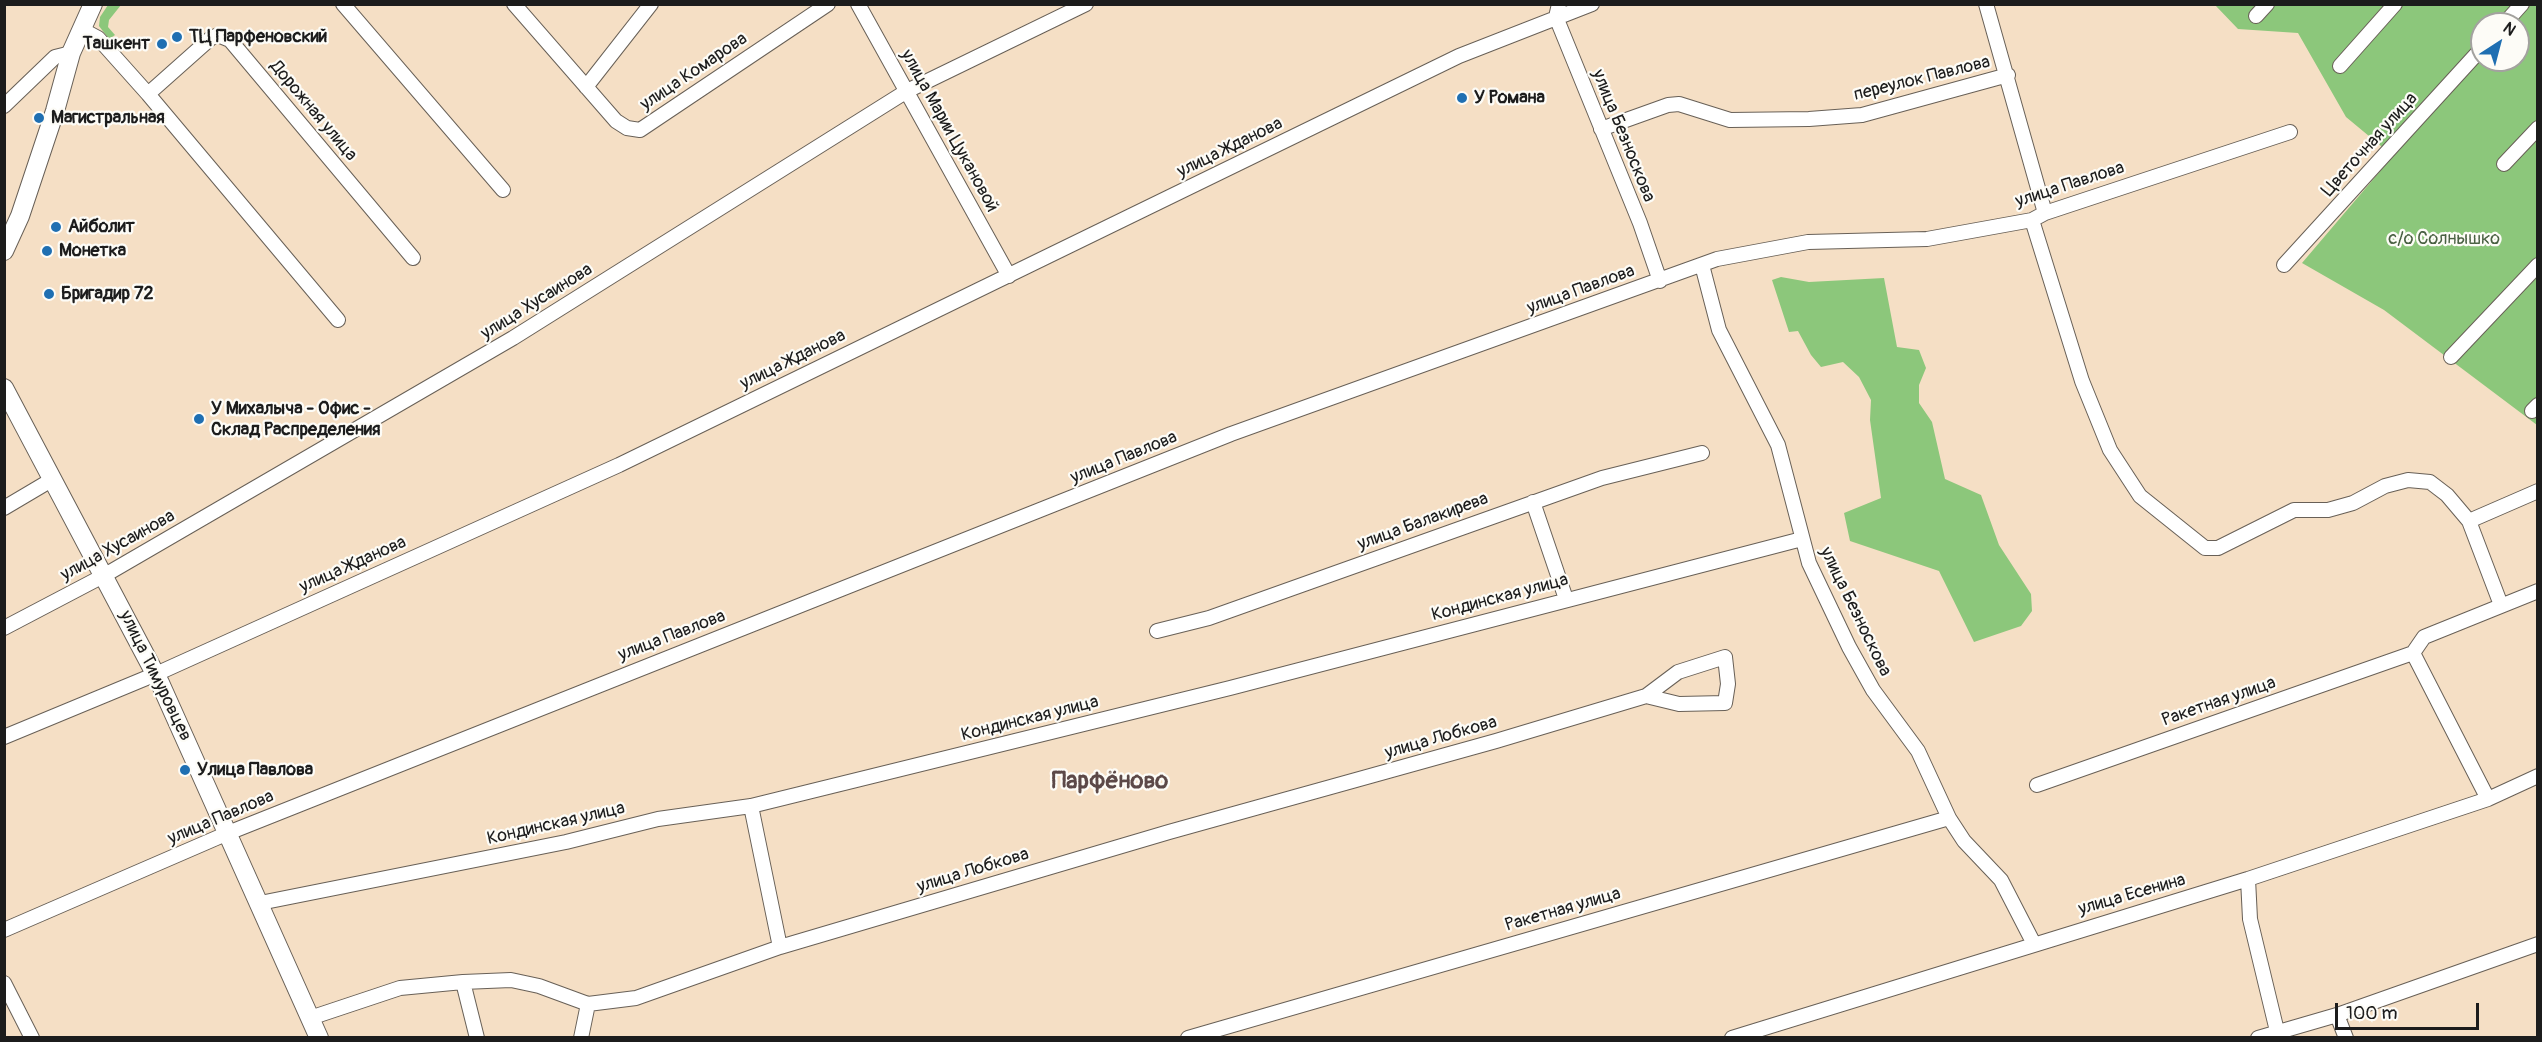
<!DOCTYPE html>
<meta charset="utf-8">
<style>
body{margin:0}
#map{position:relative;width:2542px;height:1042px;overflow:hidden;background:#f5dfc5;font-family:Pangolin,sans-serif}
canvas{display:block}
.frame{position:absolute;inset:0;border:6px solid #1c1c1c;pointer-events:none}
.north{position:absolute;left:2470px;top:12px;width:60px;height:60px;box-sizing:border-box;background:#fdfcf7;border:2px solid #a3a29f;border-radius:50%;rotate:36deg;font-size:16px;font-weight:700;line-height:24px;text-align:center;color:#1c1c1c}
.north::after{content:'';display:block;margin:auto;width:21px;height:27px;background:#1f6fb2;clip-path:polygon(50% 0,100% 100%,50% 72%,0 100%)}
.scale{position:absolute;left:2335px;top:1003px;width:144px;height:27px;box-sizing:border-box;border:3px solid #1c1c1c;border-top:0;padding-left:8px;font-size:18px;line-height:21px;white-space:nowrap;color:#1c1c1c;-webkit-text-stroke:4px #fdfcf7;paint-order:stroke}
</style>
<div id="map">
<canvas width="2542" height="1042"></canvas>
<div class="frame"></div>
<div class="north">N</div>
<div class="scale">100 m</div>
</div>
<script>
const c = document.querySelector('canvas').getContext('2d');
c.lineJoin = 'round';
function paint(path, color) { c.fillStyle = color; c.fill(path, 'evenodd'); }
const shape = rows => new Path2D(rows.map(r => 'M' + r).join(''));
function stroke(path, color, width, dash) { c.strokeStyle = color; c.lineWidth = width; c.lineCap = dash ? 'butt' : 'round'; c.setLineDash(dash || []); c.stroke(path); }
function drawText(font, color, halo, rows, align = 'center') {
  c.font = font + ' Pangolin,sans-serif'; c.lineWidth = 4.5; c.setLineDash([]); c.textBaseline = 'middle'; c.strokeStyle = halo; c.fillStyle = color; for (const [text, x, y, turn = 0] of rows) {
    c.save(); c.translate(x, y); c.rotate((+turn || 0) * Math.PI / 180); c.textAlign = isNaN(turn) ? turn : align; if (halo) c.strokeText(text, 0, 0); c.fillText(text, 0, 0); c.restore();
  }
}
paint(shape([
 [108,5,121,5,109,20,108,27,115,35,109,39,99,26,100,17],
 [2215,5,2537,5,2537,425,2384,310,2302,263,2393,156,2346,117,2298,33,2238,29],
 [2482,24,2518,24,2518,60,2482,60],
 [1781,277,1809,282,1884,278,1897,347,1919,350,1926,368,1919,385,1919,403,1932,422,1945,479,1981,495,1999,545,2031,594,2032,611,2021,626,1974,642,1939,571,1850,541,1844,513,1881,498,1870,420,1871,400,1859,377,1843,362,1821,367,1811,355,1798,331,1789,332,1772,280]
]), '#8cc77b');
const minor = shape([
 [343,4,503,190],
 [514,4,616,121,627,128,640,130,828,4],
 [858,4,1009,276],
 [1559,4,1556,17,1640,223,1660,281],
 [1986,4,2045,213],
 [2256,16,2267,4],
 [2504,24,2522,4],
 [81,29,98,38,148,94,338,320],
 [2340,66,2395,4],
 [586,87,651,4],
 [148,94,211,38,218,35,230,40,413,258],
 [4,106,55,57,71,53],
 [1601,129,1668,105,1679,104,1730,120,1809,119,1862,115,2008,75],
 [2504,164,2538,128],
 [2032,220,2082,381,2110,450,2140,496,2205,548,2218,548,2294,510,2328,510,2353,503,2385,486,2408,480,2430,482,2447,495,2469,521,2501,605],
 [1702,265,1719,330,1778,445,1809,563,1849,647,1873,690,1918,751,1949,818,1964,841,2001,880,2034,944],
 [2284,265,2482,48],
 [2451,357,2538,265],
 [2532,411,2538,405],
 [1533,502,1566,599],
 [4,508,53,479],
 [2469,521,2538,491],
 [4,628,105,575,513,338,907,91,1086,4],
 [1157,631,1209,618,1602,478,1702,453],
 [2413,653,2488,799],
 [4,737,156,674,619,465,1459,56,1592,4],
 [2037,785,2413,653,2424,637,2538,591],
 [751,806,780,947],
 [2248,879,2250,919,2277,1031],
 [260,903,566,842,658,819,751,806,1230,688,1802,539],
 [4,930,228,833,1231,434,1717,259,1808,242,1927,239,2032,220,2045,213,2290,132],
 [463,982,477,1038],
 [4,983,32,1038],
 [2337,1015,2346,1038],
 [310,1018,400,988,463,982,511,980,539,986,588,1004,636,998,780,947,1169,832,1496,741,1646,696,1678,672,1725,657,1728,684,1725,703,1679,704,1646,696],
 [581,1038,588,1004],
 [1188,1038,1949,818],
 [1732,1038,2248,879,2488,799,2538,776],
 [2258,1038,2337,1015,2538,944]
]);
const major = shape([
 [4,251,20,216,55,111,71,53,93,4],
 [4,388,160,683,319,1038]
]);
stroke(minor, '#686057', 16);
stroke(major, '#686057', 20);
stroke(minor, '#fff', 14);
stroke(major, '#fff', 18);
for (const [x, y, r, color] of [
 [177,37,6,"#1f6fb2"],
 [162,44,6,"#1f6fb2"],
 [1462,98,6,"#1f6fb2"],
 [39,118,6,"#1f6fb2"],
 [56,227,6,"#1f6fb2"],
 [47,251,6,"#1f6fb2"],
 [49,294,6,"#1f6fb2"],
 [199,419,6,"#1f6fb2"],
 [185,770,6,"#1f6fb2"]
]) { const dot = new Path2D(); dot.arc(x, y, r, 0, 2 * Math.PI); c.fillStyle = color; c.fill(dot); stroke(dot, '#fdfcf7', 2); }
drawText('bold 18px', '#1c1c1c', '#fdfcf7', [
 ["ТЦ Парфеновский",189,37],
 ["Ташкент",150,44,"right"],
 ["У Романа",1474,98],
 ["Магистральная",51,118],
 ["Айболит",68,227],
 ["Монетка",59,251],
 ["Бригадир 72",61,294],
 ["У Михалыча - Офис -",211,409],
 ["Склад Распределения",211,430],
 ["Улица Павлова",197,770]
], 'left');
drawText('18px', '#1c1c1c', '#fdfcf7', [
 ["улица Комарова",694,72,-34],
 ["переулок Павлова",1922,79,-14],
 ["Дорожная улица",313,111,50],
 ["улица Марии Цукановой",949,131,61],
 ["улица Безноскова",1623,136,68],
 ["Цветочная улица",2370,145,-48],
 ["улица Жданова",1230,148,-26],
 ["улица Павлова",2070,185,-18],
 ["улица Павлова",1581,290,-20],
 ["улица Хусаинова",537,302,-32],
 ["улица Жданова",793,360,-26],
 ["улица Павлова",1124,458,-22],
 ["улица Балакирева",1423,522,-20],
 ["улица Хусаинова",118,546,-29],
 ["улица Жданова",353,565,-24],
 ["Кондинская улица",1500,598,-15],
 ["улица Безноскова",1855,612,64],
 ["улица Павлова",672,636,-21],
 ["улица Тимуровцев",155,676,64],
 ["Ракетная улица",2219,702,-19],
 ["Кондинская улица",1030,719,-14],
 ["улица Лобкова",1441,738,-16],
 ["улица Павлова",221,818,-23],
 ["Кондинская улица",556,824,-13],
 ["улица Лобкова",973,871,-17],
 ["улица Есенина",2132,895,-16],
 ["Ракетная улица",1563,910,-16]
]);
drawText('18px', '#496042', '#fdfcf7', [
 ["с/о Солнышко",2444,239]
]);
drawText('bold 24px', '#5c4948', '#fdfcf7', [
 ["Парфёново",1110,782]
]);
</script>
